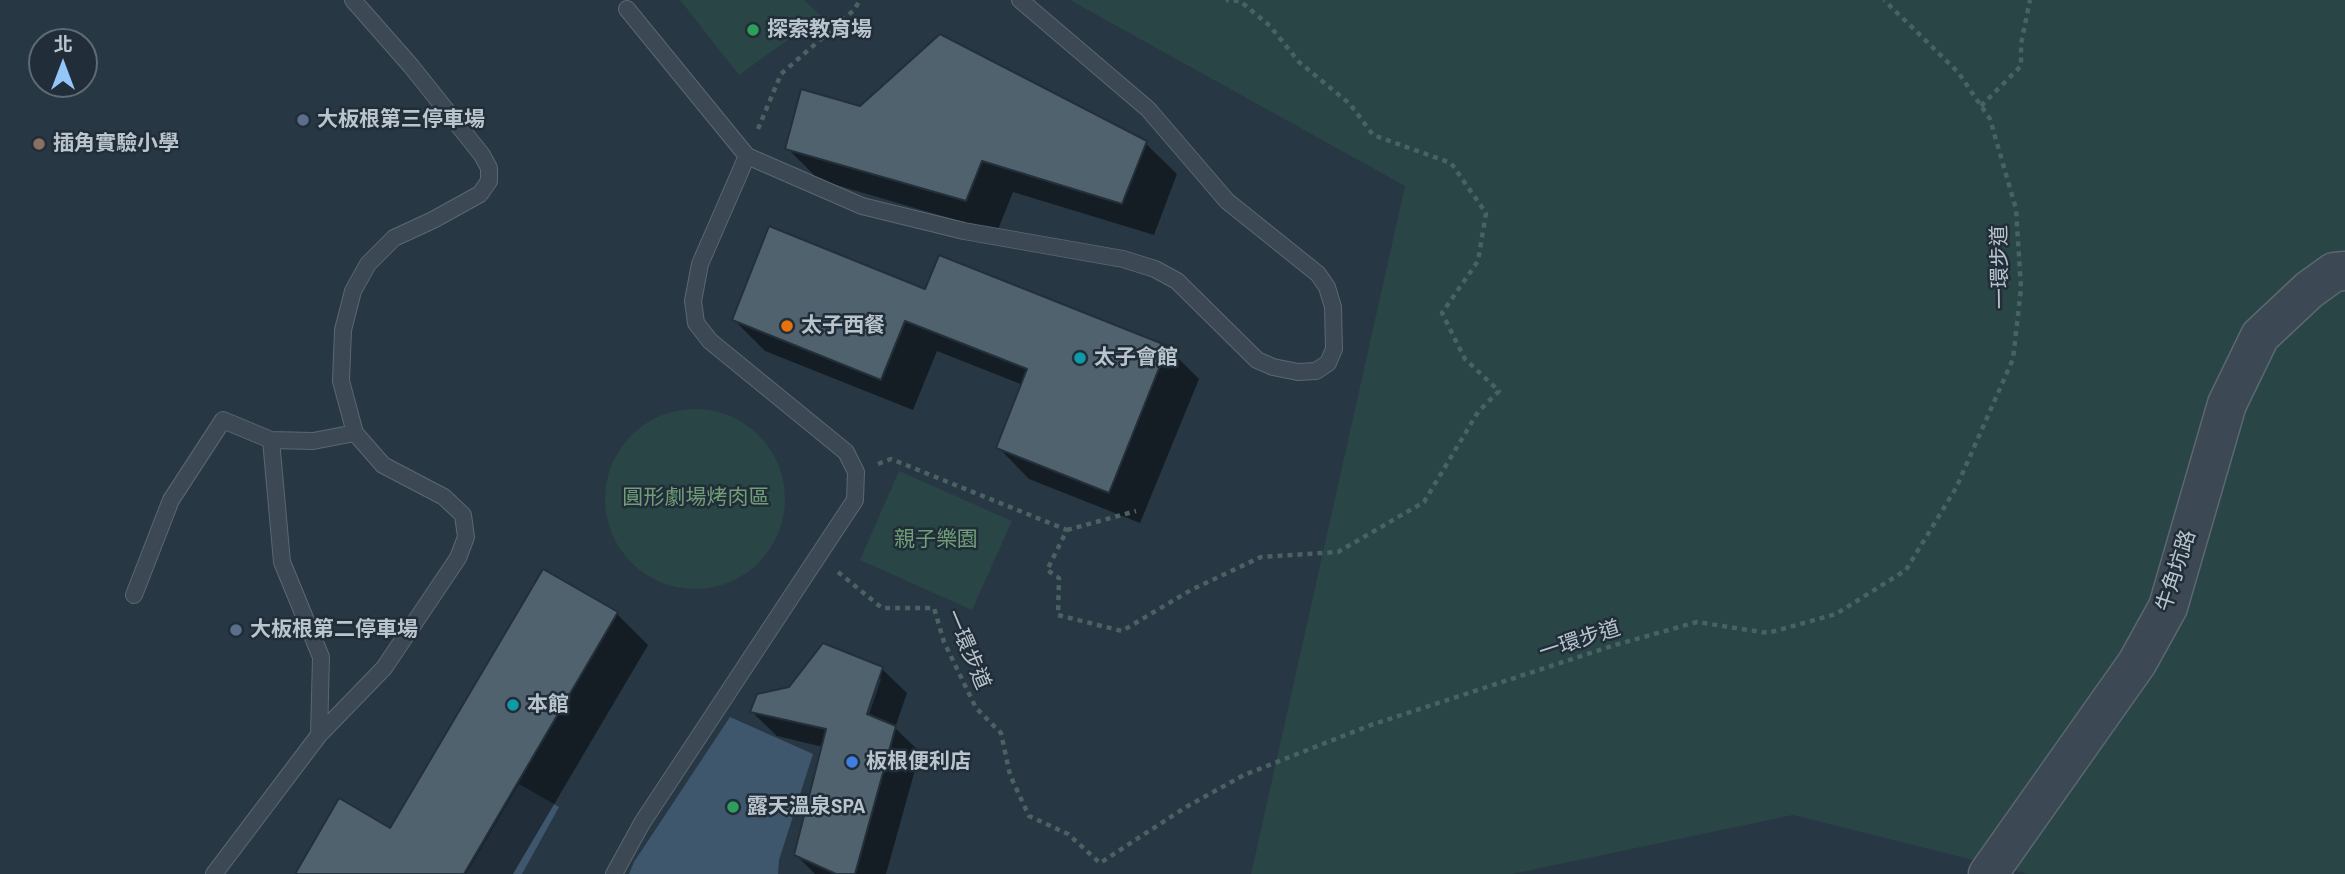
<!DOCTYPE html>
<meta charset="utf-8">
<style>
body{margin:0}
#map{position:relative;width:2345px;height:874px;overflow:hidden;background:#283744;font-family:"Archivo Narrow","Noto Sans TC",sans-serif}
canvas{display:block}
.north{position:absolute;left:28px;top:28px;width:70px;height:70px;box-sizing:border-box;background:#212e39;border:2px solid #5e6a74;border-radius:50%;rotate:0deg;font-size:19px;font-weight:700;line-height:28px;text-align:center;color:#bac4cd}
.north::after{content:'';display:block;margin:auto;width:24px;height:32px;background:#94c6f8;clip-path:polygon(50% 0,100% 100%,50% 72%,0 100%)}
</style>
<div id="map">
<canvas width="2345" height="874"></canvas>
<div class="north">北</div>
</div>
<script>
const c = document.querySelector('canvas').getContext('2d');
c.lineJoin = 'round';
function paint(path, color) { c.fillStyle = color; c.fill(path, 'evenodd'); }
const shape = rows => new Path2D(rows.map(r => 'M' + r).join(''));
function stroke(path, color, width, dash) { c.strokeStyle = color; c.lineWidth = width; c.lineCap = dash ? 'butt' : 'round'; c.setLineDash(dash || []); c.stroke(path); }
function drawText(font, color, halo, rows, align = 'center') {
  c.font = font + ' "Archivo Narrow","Noto Sans TC",sans-serif'; c.lineWidth = 5; c.setLineDash([]); c.textBaseline = 'middle'; c.strokeStyle = halo; c.fillStyle = color; for (const [text, x, y, turn = 0] of rows) {
    c.save(); c.translate(x, y); c.rotate((+turn || 0) * Math.PI / 180); c.textAlign = isNaN(turn) ? turn : align; if (halo) c.strokeText(text, 0, 0); c.fillText(text, 0, 0); c.restore();
  }
}
paint(shape([
 [680,0,804,0,821,16,739,75],
 [1070,0,2345,0,2345,874,2029,874,1793,815,1512,874,1251,874,1405,186],
 '605 499a90 90 0 1 1 180 0a90 90 0 1 1-180 0Z',
 [899,471,1012,521,972,610,860,560]
]), '#2a4545');
paint(shape([
 [730,717,813,754,779,860,778,874,629,874,634,862],
 [519,784,559,807,522,874,466,874]
]), '#3e576d');
paint(shape([
 [860,108,1145,143,1177,174,1154,235,1013,192,997,232,819,180,787,148],
 [926,291,1167,347,1199,379,1140,523,1029,479,998,447,1023,385,937,351,913,410,765,351,734,320],
 [617,614,648,645,513,874,297,874,391,831],
 [882,669,907,693,895,728,920,752,886,874,815,874,795,854,823,747,777,736,752,712],
 [878,679,881,679,866,723,863,722]
]), '#0007');
const building = shape([
 [940,34,1147,141,1122,204,982,161,966,201,785,149,801,89,860,106,940,34],
 [769,226,925,289,939,255,1168,346,1109,493,996,448,1027,369,905,321,881,380,732,320,769,226],
 [543,569,618,612,464,874,295,874,339,798,390,828,543,569],
 [823,643,883,667,867,714,896,726,855,874,836,874,794,855,826,729,750,712,757,694,789,687,823,643]
]);
paint(building, '#51626f');
stroke(building, '#23303b', 2);
const service = shape([
 [627,9,747,156,862,206,964,231,1123,259,1155,269,1177,281,1257,360,1273,367,1298,372,1316,371,1328,363,1334,349,1333,307,1327,287,1318,274,1227,201,1148,109,1020,0],
 [271,440,313,441,355,433],
 [134,595,171,500,223,420,271,440,282,562,321,657,319,735],
 [214,874,319,735,384,668,458,558,466,537,463,515,444,497,383,465,355,433,341,381,343,330,353,291,368,264,394,238,433,220,480,194,489,181,489,168,482,155,411,66,353,0],
 [614,874,642,823,855,500,856,472,846,452,710,341,696,323,693,301,700,264,747,156]
]);
const tertiary = shape([
 [1988,874,2137,663,2168,607,2227,404,2260,336,2309,290,2334,272,2345,271]
]);
stroke(service, '#5b6771', 18);
stroke(tertiary, '#5b6771', 41);
stroke(shape([
 [1981,106,2021,66,2021,44,2030,0],
 [758,129,781,74,854,10,860,0],
 [878,464,891,459,1067,530,1047,570,1059,578,1058,615,1122,631,1191,590,1261,557,1338,552,1424,502,1478,412,1499,391,1465,359,1442,313,1478,261,1486,213,1451,163,1373,135,1350,104,1299,62,1270,26,1240,1,1226,0],
 [1067,530,1136,511],
 [838,572,882,608,934,608,944,642,976,708,1001,733,1010,775,1029,816,1068,834,1100,863,1186,807,1244,775,1371,725,1615,645,1697,622,1768,633,1836,614,1906,570,1956,488,2013,359,2021,288,2016,209,1990,119,1958,72,1884,0]
]), '#4a6262', 4.5, [5, 5]);
stroke(service, '#3c4954', 16);
stroke(tertiary, '#3c4954', 38);
for (const [x, y, r, color] of [
 [753,30,7,"#2e9e5b"],
 [303,120,7,"#5c6f8a"],
 [39,144,7,"#8d6e63"],
 [787,326,7,"#e8710a"],
 [1080,358,7,"#0f9aa8"],
 [236,630,7,"#5c6f8a"],
 [513,705,7,"#0f9aa8"],
 [852,762,7,"#3f7fe0"],
 [733,807,7,"#2e9e5b"]
]) { const dot = new Path2D(); dot.arc(x, y, r, 0, 2 * Math.PI); c.fillStyle = color; c.fill(dot); stroke(dot, '#212e39', 2.5); }
drawText('bold 21px', '#bac4cd', '#212e39', [
 ["探索教育場",767,30],
 ["大板根第三停車場",317,120],
 ["插角實驗小學",53,144],
 ["太子西餐",801,326],
 ["太子會館",1094,358],
 ["大板根第二停車場",250,630],
 ["本館",527,705],
 ["板根便利店",866,762],
 ["露天溫泉SPA",747,807]
], 'left');
drawText('21px', '#bac4cd', '#212e39', [
 ["一環步道",2001,267,-91],
 ["牛角坑路",2177,571,-72],
 ["一環步道",1580,641,-18],
 ["一環步道",967,650,67]
]);
drawText('21px', '#719e76', '#212e39', [
 ["圓形劇場烤肉區",696,498],
 ["親子樂園",936,540]
]);
</script>
